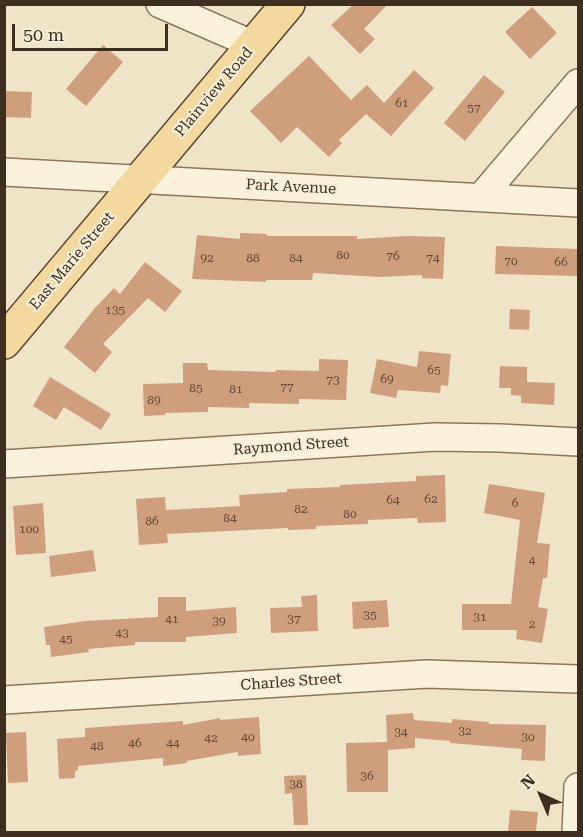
<!DOCTYPE html>
<style>
body{margin:0}
#map{position:relative;width:583px;height:837px;overflow:hidden;background:#f0e4c8;font-family:"Roboto Serif",serif}
canvas{display:block}
.frame{position:absolute;inset:0;border:6px solid #3d2e20;pointer-events:none}
.north{position:absolute;left:511px;top:765px;width:60px;height:60px;-webkit-text-stroke:4px #f7eed8;paint-order:stroke;rotate:316deg;font-size:16px;font-weight:700;line-height:24px;text-align:center;color:#3d2e20}
.north::after{content:'';display:block;margin:auto;width:21px;height:27px;background:#3d2e20;clip-path:polygon(50% 0,100% 100%,50% 72%,0 100%)}
.scale{position:absolute;left:12px;top:24px;width:156px;height:27px;box-sizing:border-box;border:3px solid #3d2e20;border-top:0;padding-left:8px;font-size:18px;line-height:21px;white-space:nowrap;color:#3d2e20;-webkit-text-stroke:4px #f7eed8;paint-order:stroke}
</style>
<div id="map">
<canvas width="583" height="837"></canvas>
<div class="frame"></div>
<div class="north">N</div>
<div class="scale">50 m</div>
</div>
<script>
const c = document.querySelector('canvas').getContext('2d');
c.lineJoin = 'round';
function paint(path, color) { c.fillStyle = color; c.fill(path, 'evenodd'); }
const shape = rows => new Path2D(rows.map(r => 'M' + r).join(''));
function stroke(path, color, width, dash) { c.strokeStyle = color; c.lineWidth = width; c.lineCap = dash ? 'butt' : 'round'; c.setLineDash(dash || []); c.stroke(path); }
function drawText(font, color, halo, rows, align = 'center') {
  c.font = font + ' "Roboto Serif",serif'; c.lineWidth = 4.5; c.setLineDash([]); c.textBaseline = 'middle'; c.strokeStyle = halo; c.fillStyle = color; for (const [text, x, y, turn = 0] of rows) {
    c.save(); c.translate(x, y); c.rotate((+turn || 0) * Math.PI / 180); c.textAlign = isNaN(turn) ? turn : align; if (halo) c.strokeText(text, 0, 0); c.fillText(text, 0, 0); c.restore();
  }
}
paint(shape([
 [388,4,364,29,375,39,360,54,331,25,353,5],
 [532,7,557,33,530,59,505,32],
 [103,45,123,62,86,106,66,89],
 [309,56,351,100,367,85,384,103,414,70,434,88,391,136,366,114,339,140,342,143,329,157,297,127,281,143,250,111],
 [484,75,505,92,465,141,444,123],
 [4,91,32,92,31,118,4,117],
 [240,233,267,234,267,236,357,236,357,239,408,236,445,237,443,279,422,278,422,275,380,277,313,273,312,280,266,280,266,282,192,279,197,235,240,239],
 [496,246,578,249,577,276,495,274],
 [145,262,182,291,165,312,148,298,103,344,112,352,95,373,64,347,94,309,114,288,120,294],
 [510,309,530,310,529,330,509,329],
 [419,351,451,354,448,386,441,385,440,393,398,390,396,398,370,393,377,359,417,367],
 [319,359,348,360,346,400,299,399,299,404,249,403,249,408,208,407,208,412,165,413,165,415,144,416,143,384,183,383,183,363,207,363,208,370,275,372,276,370,319,371],
 [500,366,527,367,527,382,555,383,554,405,521,403,521,396,511,395,511,388,499,388],
 [50,377,111,414,101,430,64,407,56,420,33,406],
 [445,475,446,522,418,523,417,518,368,520,368,524,316,526,316,529,288,530,288,528,167,534,168,543,139,545,136,499,165,497,166,510,240,506,239,495,287,492,287,489,340,487,340,485,416,481,416,476],
 [489,484,545,493,537,543,550,544,547,578,543,578,538,607,548,609,542,643,516,639,517,630,462,630,462,604,511,604,520,520,484,513],
 [43,503,46,553,16,555,13,506],
 [93,550,96,571,51,577,49,556],
 [317,595,318,631,271,633,270,608,302,607,301,596],
 [158,597,186,597,186,611,236,607,237,633,186,637,186,642,135,642,135,645,88,649,89,652,51,657,50,645,46,645,44,627,85,621,158,617],
 [387,600,389,627,353,629,352,602],
 [413,713,414,720,452,723,452,719,489,722,489,724,546,725,545,761,521,760,522,749,450,743,450,741,415,738,415,748,388,750,388,792,347,792,346,743,387,742,386,715],
 [259,717,261,754,238,756,238,752,187,761,187,763,163,766,163,758,78,766,78,770,75,771,75,778,59,779,57,739,85,737,85,728,183,721,183,725,220,718,220,720],
 [26,732,28,782,8,783,6,733],
 [306,775,308,825,294,825,292,793,285,794,284,776],
 [510,810,538,812,536,832,508,832]
]), '#cf9f7d');
const minor = shape([
 [160,4,254,45],
 [4,172,578,203],
 [481,197,578,83],
 [4,464,435,437,500,438,578,442],
 [4,700,427,674,578,679],
 [576,832,578,787]
]);
const major = shape([
 [4,342,288,4]
]);
stroke(minor, '#8d765c', 30);
stroke(major, '#5b4430', 36);
stroke(minor, '#faf1dc', 27);
stroke(major, '#f3d9a0', 33);
drawText('12px', '#624a37', null, [
 ["61",402,103],
 ["57",474,108],
 ["80",343,255],
 ["76",393,256],
 ["92",207,258],
 ["88",253,258],
 ["84",296,258],
 ["74",433,258],
 ["70",511,261],
 ["66",561,262],
 ["135",115,310],
 ["65",434,370],
 ["69",387,379],
 ["73",333,380],
 ["77",287,387],
 ["85",196,388],
 ["81",236,389],
 ["89",154,400],
 ["62",431,499],
 ["64",393,500],
 ["6",515,503],
 ["82",301,509],
 ["80",350,514],
 ["84",230,518],
 ["86",152,521],
 ["100",29,529],
 ["4",532,560],
 ["35",370,615],
 ["31",480,617],
 ["41",172,619],
 ["37",294,619],
 ["39",219,621],
 ["2",532,624],
 ["43",122,633],
 ["45",66,639],
 ["32",465,731],
 ["34",401,732],
 ["40",248,737],
 ["30",528,737],
 ["42",211,738],
 ["46",135,743],
 ["44",173,743],
 ["48",97,746],
 ["36",367,776],
 ["38",296,784]
]);
drawText('15px', '#3d2e20', '#f7eed8', [
 ["Plainview Road",214,92,-50],
 ["Park Avenue",291,187,3],
 ["East Marie Street",72,261,-50],
 ["Raymond Street",291,446,-4],
 ["Charles Street",291,682,-4]
]);
</script>
